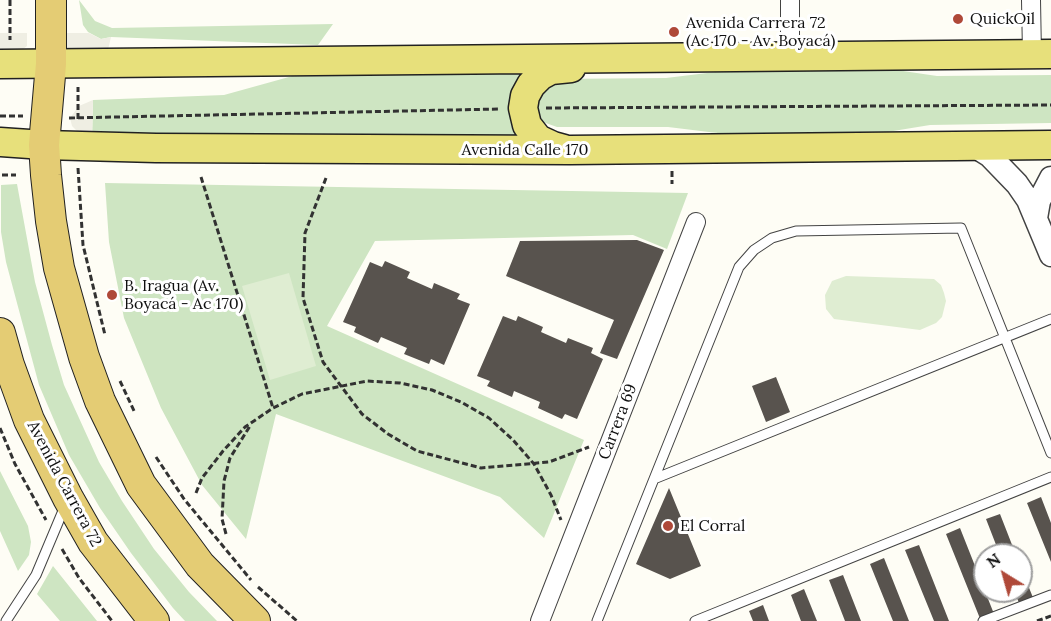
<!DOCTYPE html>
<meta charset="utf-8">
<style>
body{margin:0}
#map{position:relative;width:1051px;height:621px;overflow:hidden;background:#fefdf5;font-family:Lora,serif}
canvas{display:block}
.north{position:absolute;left:973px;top:543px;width:60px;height:60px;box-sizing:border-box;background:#fff;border:2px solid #9f9f9f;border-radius:50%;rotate:323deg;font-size:16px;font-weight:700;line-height:24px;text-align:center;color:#101010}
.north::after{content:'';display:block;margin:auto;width:21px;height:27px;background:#af4939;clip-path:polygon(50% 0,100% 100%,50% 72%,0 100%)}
</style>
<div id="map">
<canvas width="1051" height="621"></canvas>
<div class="north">N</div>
</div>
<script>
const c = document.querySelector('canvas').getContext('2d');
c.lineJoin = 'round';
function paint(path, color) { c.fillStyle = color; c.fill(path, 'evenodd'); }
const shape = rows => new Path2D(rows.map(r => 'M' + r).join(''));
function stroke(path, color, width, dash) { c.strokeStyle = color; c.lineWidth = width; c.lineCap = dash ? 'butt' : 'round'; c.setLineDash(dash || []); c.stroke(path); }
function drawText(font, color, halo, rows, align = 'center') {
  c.font = font + ' Lora,serif'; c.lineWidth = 6; c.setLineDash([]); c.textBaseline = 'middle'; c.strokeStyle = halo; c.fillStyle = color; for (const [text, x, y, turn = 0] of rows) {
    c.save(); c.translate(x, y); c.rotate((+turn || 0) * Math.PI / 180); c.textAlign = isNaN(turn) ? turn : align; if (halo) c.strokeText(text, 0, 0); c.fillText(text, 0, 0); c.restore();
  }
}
paint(shape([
 [79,0,95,21,112,28,333,24,318,45,111,37,101,39,88,32,83,25],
 [869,66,937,76,1051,75,1051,123,930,125,881,133,750,137,668,127,557,127,540,121,533,95,552,79,666,78,732,70],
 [307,72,521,72,518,137,92,139,93,100,224,95],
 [105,183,688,193,667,249,633,235,375,241,327,326,584,440,544,538,500,497,276,414,246,539,202,485,161,408,124,318,109,242],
 [17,184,35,282,52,345,64,385,99,462,122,501,154,549,189,592,217,621,185,621,173,608,131,553,100,508,69,455,39,385,6,262,1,232,1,185],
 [0,471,28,526,31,542,29,555,18,571,0,531],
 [53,566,97,621,60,621,37,594]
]), '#cee5c2');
paint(shape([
 [289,273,316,366,270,380,242,286],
 [846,276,934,279,941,285,944,293,946,301,942,317,936,323,920,330,834,319,826,309,825,295,832,281]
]), '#dfedd2');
paint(shape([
 [0,33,27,33,27,46,22,50,0,51],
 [57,33,89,33,101,39,111,37,108,50,66,50],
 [93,100,92,139,78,132,72,126,70,118,79,106]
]), '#efeee3');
paint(shape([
 [637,240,664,250,617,359,600,353,614,320,506,276,520,241],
 [385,261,410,272,407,278,432,289,434,283,460,294,457,299,470,304,444,365,431,359,429,364,404,354,407,348,381,337,378,343,354,332,356,327,343,322,370,262,382,267],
 [503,316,516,321,518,316,543,327,541,332,566,343,568,338,593,348,591,353,603,359,577,419,565,414,562,419,538,408,540,402,514,391,512,397,487,386,490,381,477,376],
 [776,377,790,412,766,422,752,386],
 [669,488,701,566,670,579,636,564],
 [1041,497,1051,523,1051,562,1027,503],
 [1000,514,1016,555,1000,555,986,519],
 [960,528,996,619,981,621,946,534],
 [919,545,949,621,934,621,905,550],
 [884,558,909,621,893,621,870,564],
 [1021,568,1036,605,1022,610,1014,591,1021,591],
 [843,575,861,621,845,621,829,580],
 [804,589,817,621,801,621,791,595],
 [763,605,769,621,753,621,749,611]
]), '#58534e');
const service = shape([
 [654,479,1051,319],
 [6,621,36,575,65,506],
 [597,621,739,267,754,250,772,238,796,231,961,228,1051,453],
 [695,621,1051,477],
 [983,621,1051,595]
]);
const minor = shape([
 [790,0,790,56],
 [1031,0,1032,54],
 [540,621,696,222]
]);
const tertiary = shape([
 [974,146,990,156,1017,184,1028,200,1051,255],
 [1036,218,1039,201,1051,178]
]);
const primary = shape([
 [0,64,1051,54],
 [0,142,44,145,156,148,570,150,1051,145],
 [564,149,553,146,538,139,527,125,523,108,525,96,531,85,540,76,551,70,571,68]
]);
const trunk = shape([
 [51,0,51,64,44,145,46,175,51,221,59,268,84,357,100,401,141,485,200,565,255,621],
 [0,333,9,365,29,420,68,498,93,542,154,621]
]);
stroke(service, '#434343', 11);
stroke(minor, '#434343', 20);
stroke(tertiary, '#434343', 25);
stroke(primary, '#212121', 31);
stroke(trunk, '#212121', 32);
stroke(shape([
 [10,0,10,40],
 [546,108,1051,105],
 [0,116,23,116],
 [69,118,500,109],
 [78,119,78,87],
 [78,168,83,245,105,335],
 [672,171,672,184],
 [2,175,16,175],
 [201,177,273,408],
 [326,178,305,233,303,298,323,362,362,414,388,434,417,451,481,468,549,462,589,447],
 [120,381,135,413],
 [0,428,15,464,46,520],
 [156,457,184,499,251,580],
 [196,493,202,478,223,451,245,427,273,408,302,394,367,381,400,383,432,390,461,402,489,418,513,440,534,464,551,495,561,520],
 [226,534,222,519,224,481,230,458,250,426],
 [62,549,79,578,112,621],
 [258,587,297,621],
 [1037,621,1051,616]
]), '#323232', 3, [6, 3]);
stroke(service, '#fff', 9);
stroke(minor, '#fff', 18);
stroke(tertiary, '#fff', 22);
stroke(primary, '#e7e07b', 28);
stroke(trunk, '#e4cc74', 30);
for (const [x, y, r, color] of [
 [958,19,6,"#af4939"],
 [674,32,6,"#af4939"],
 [112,295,6,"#af4939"],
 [668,526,6,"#af4939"]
]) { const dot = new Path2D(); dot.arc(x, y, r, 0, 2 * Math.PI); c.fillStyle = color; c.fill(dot); stroke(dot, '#fff', 2); }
drawText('16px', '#101010', '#fff', [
 ["QuickOil",970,19],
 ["Avenida Carrera 72",686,23],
 ["(Ac 170 - Av. Boyacá)",686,41],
 ["B. Iragua (Av.",124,286],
 ["Boyacá - Ac 170)",124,304],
 ["El Corral",680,526]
], 'left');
drawText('16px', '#101010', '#fff', [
 ["Avenida Calle 170",525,150],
 ["Carrera 69",618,422,-69],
 ["Avenida Carrera 72",64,484,62]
]);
</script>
